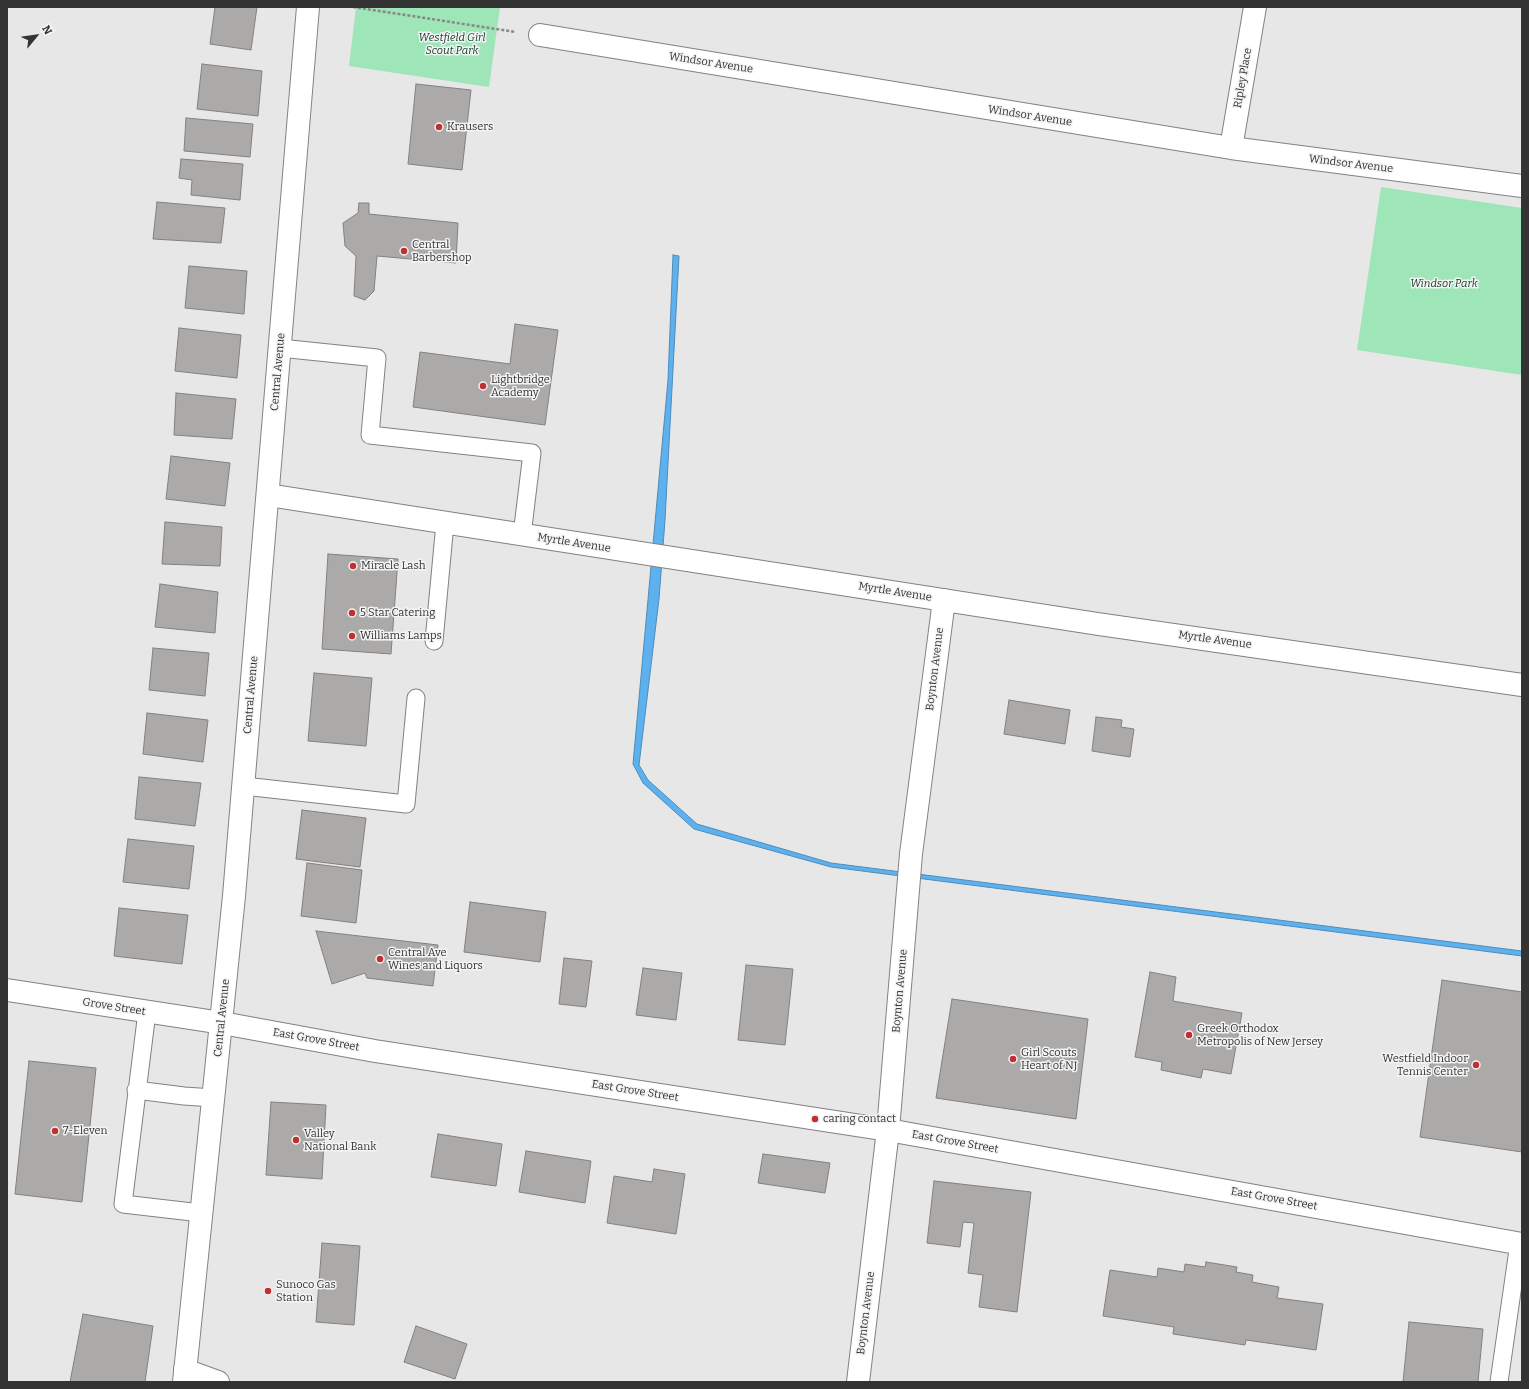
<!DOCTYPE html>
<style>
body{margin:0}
#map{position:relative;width:1529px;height:1389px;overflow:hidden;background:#e7e7e8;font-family:Bitter,serif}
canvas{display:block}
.frame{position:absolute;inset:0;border:8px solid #333;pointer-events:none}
.north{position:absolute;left:16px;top:16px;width:40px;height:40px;-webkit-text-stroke:3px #f4f4f5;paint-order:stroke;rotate:61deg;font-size:11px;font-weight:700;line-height:16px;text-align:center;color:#333}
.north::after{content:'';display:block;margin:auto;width:14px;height:18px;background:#333;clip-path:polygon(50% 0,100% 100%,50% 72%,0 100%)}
</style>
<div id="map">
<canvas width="1529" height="1389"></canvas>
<div class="frame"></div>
<div class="north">N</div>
</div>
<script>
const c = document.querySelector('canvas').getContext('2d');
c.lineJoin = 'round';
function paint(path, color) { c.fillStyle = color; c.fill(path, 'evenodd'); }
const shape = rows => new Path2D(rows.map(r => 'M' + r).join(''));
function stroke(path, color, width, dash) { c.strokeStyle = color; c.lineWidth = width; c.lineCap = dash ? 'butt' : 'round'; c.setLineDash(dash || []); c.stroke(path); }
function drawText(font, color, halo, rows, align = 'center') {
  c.font = font + ' Bitter,serif'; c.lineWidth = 3; c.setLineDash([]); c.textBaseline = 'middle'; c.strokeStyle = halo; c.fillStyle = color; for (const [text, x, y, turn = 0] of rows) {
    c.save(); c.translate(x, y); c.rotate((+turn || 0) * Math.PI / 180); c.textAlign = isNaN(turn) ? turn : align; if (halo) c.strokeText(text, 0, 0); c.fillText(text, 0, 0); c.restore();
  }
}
paint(shape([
 [356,7,500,7,489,87,349,66],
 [1381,187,1522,208,1522,375,1357,350]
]), '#9ee5b8');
const water = shape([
 [673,255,679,256,665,520,659,599,639,765,648,780,697,824,831,863,1522,951,1522,956,831,867,694,829,643,783,633,764,668,380,673,255]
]);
paint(water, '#5db1ef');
stroke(water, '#508bb7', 1);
const building = shape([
 [215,7,257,7,251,50,210,44,215,7],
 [202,64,262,71,258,116,197,109,202,64],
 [416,84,471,90,462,170,408,164,416,84],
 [186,118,253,124,250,157,184,151,186,118],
 [181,159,243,164,240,200,191,195,192,180,179,178,181,159],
 [157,202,225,208,221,243,153,239,157,202],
 [359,203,369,203,369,214,458,223,456,263,377,256,374,291,365,300,354,296,356,256,345,246,343,223,358,213,359,203],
 [189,266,247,271,244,314,185,308,189,266],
 [515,324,558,330,545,425,413,407,420,352,510,364,515,324],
 [179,328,241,335,237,378,175,371,179,328],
 [176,393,236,399,232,439,174,435,176,393],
 [171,456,230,463,225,506,166,499,171,456],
 [165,522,222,527,220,566,162,564,165,522],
 [328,554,398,559,391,654,322,649,328,554],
 [160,584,218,592,215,633,155,627,160,584],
 [153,648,209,653,205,696,149,690,153,648],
 [314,673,372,678,366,746,308,741,314,673],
 [1009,700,1070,710,1065,744,1004,734,1009,700],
 [147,713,208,720,203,762,143,754,147,713],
 [1096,717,1122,720,1121,727,1134,729,1130,757,1092,751,1096,717],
 [139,777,201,783,195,826,135,819,139,777],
 [302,810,366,818,360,867,296,859,302,810],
 [128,839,194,846,189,889,123,882,128,839],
 [307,863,362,870,356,923,301,916,307,863],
 [470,902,546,912,540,962,464,952,470,902],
 [119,908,188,915,182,964,114,956,119,908],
 [316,931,438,945,433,986,367,978,365,973,332,984,316,931],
 [564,958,592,961,586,1007,559,1004,564,958],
 [746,965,793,969,785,1045,738,1040,746,965],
 [643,968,682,973,676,1020,636,1015,643,968],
 [1150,972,1176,977,1173,1001,1242,1013,1231,1074,1203,1069,1201,1078,1161,1070,1162,1062,1135,1057,1150,972],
 [1442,980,1522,992,1522,1152,1420,1137,1442,980],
 [952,999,1088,1019,1076,1119,936,1098,952,999],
 [29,1061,96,1068,82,1202,15,1194,29,1061],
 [271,1102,326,1105,322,1179,266,1175,271,1102],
 [438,1134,502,1144,496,1186,431,1177,438,1134],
 [526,1151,591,1161,585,1203,519,1192,526,1151],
 [763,1154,830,1163,825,1193,758,1183,763,1154],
 [654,1169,685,1174,676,1234,607,1223,614,1176,652,1182,654,1169],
 [934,1181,1031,1192,1017,1312,979,1307,983,1275,968,1273,974,1223,963,1222,960,1247,927,1243,934,1181],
 [322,1243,360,1246,354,1325,316,1322,322,1243],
 [1206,1262,1237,1267,1236,1272,1253,1275,1252,1282,1279,1287,1277,1298,1323,1304,1316,1350,1246,1340,1245,1345,1173,1334,1174,1327,1103,1316,1110,1270,1157,1277,1158,1268,1184,1272,1185,1264,1205,1267,1206,1262],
 [83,1314,153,1326,145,1382,70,1382,83,1314],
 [1409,1322,1483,1329,1478,1382,1403,1382,1409,1322],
 [416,1326,467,1344,455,1379,404,1362,416,1326]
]);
paint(building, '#abaaa9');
stroke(building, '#828180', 1);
const lane = shape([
 [280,348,377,358,370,435,532,453,522,535],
 [434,641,445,523],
 [244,786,406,804,416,698],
 [147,1012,123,1204,201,1213],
 [136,1090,184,1096,214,1098],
 [1499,1382,1519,1243]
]);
const street = shape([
 [540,35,1231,148,1522,186],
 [1231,148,1255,7],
 [268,495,1098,624,1522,685],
 [7,990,222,1023,375,1051,888,1130,1522,1244],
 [185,1370,218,1382],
 [858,1382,888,1130,911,854,944,600]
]);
const secondary = shape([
 [184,1382,234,896,308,7]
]);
stroke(lane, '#828183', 19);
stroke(street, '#828183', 24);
stroke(secondary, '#828183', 24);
stroke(shape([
 [353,7,516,32]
]), '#888', 2.5, [3, 2]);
stroke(lane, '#fff', 17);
stroke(street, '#fff', 22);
stroke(secondary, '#fff', 22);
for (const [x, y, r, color] of [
 [439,127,4,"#c03033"],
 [404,251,4,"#c03033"],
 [483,386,4,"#c03033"],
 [353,566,4,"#c03033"],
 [352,613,4,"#c03033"],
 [352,636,4,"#c03033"],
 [380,959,4,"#c03033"],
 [1189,1035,4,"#c03033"],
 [1013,1059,4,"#c03033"],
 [1476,1065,4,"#c03033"],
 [815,1119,4,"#c03033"],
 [55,1131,4,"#c03033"],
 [296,1140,4,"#c03033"],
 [268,1291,4,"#c03033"]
]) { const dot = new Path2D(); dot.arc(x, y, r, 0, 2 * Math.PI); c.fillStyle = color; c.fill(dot); stroke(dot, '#f4f4f5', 1.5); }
drawText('italic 11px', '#184029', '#f4f4f5', [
 ["Westfield Girl",452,38],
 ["Scout Park",452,51],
 ["Windsor Park",1444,284]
]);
drawText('11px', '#333', '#f4f4f5', [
 ["Windsor Avenue",711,63,9],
 ["Ripley Place",1243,78,-80],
 ["Windsor Avenue",1030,116,9],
 ["Windsor Avenue",1351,164,7],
 ["Central Avenue",278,372,-85],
 ["Myrtle Avenue",574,543,9],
 ["Myrtle Avenue",895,592,9],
 ["Myrtle Avenue",1215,640,8],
 ["Boynton Avenue",935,669,-83],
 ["Central Avenue",251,695,-85],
 ["Boynton Avenue",900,991,-85],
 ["Grove Street",114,1007,9],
 ["Central Avenue",222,1018,-84],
 ["East Grove Street",316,1040,10],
 ["East Grove Street",635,1091,9],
 ["East Grove Street",955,1142,10],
 ["East Grove Street",1274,1199,10],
 ["Boynton Avenue",866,1313,-83]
]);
drawText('11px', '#333', '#f4f4f5', [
 ["Krausers",447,127],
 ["Central",412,245],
 ["Barbershop",412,258],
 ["Lightbridge",491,380],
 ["Academy",491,393],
 ["Miracle Lash",361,566],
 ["5 Star Catering",360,613],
 ["Williams Lamps",360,636],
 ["Central Ave",388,953],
 ["Wines and Liquors",388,966],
 ["Greek Orthodox",1197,1029],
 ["Metropolis of New Jersey",1197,1042],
 ["Girl Scouts",1021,1053],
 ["Heart of NJ",1021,1066],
 ["Westfield Indoor",1468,1059,"right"],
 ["Tennis Center",1468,1072,"right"],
 ["caring contact",823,1119],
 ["7-Eleven",63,1131],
 ["Valley",304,1134],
 ["National Bank",304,1147],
 ["Sunoco Gas",276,1285],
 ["Station",276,1298]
], 'left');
</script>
